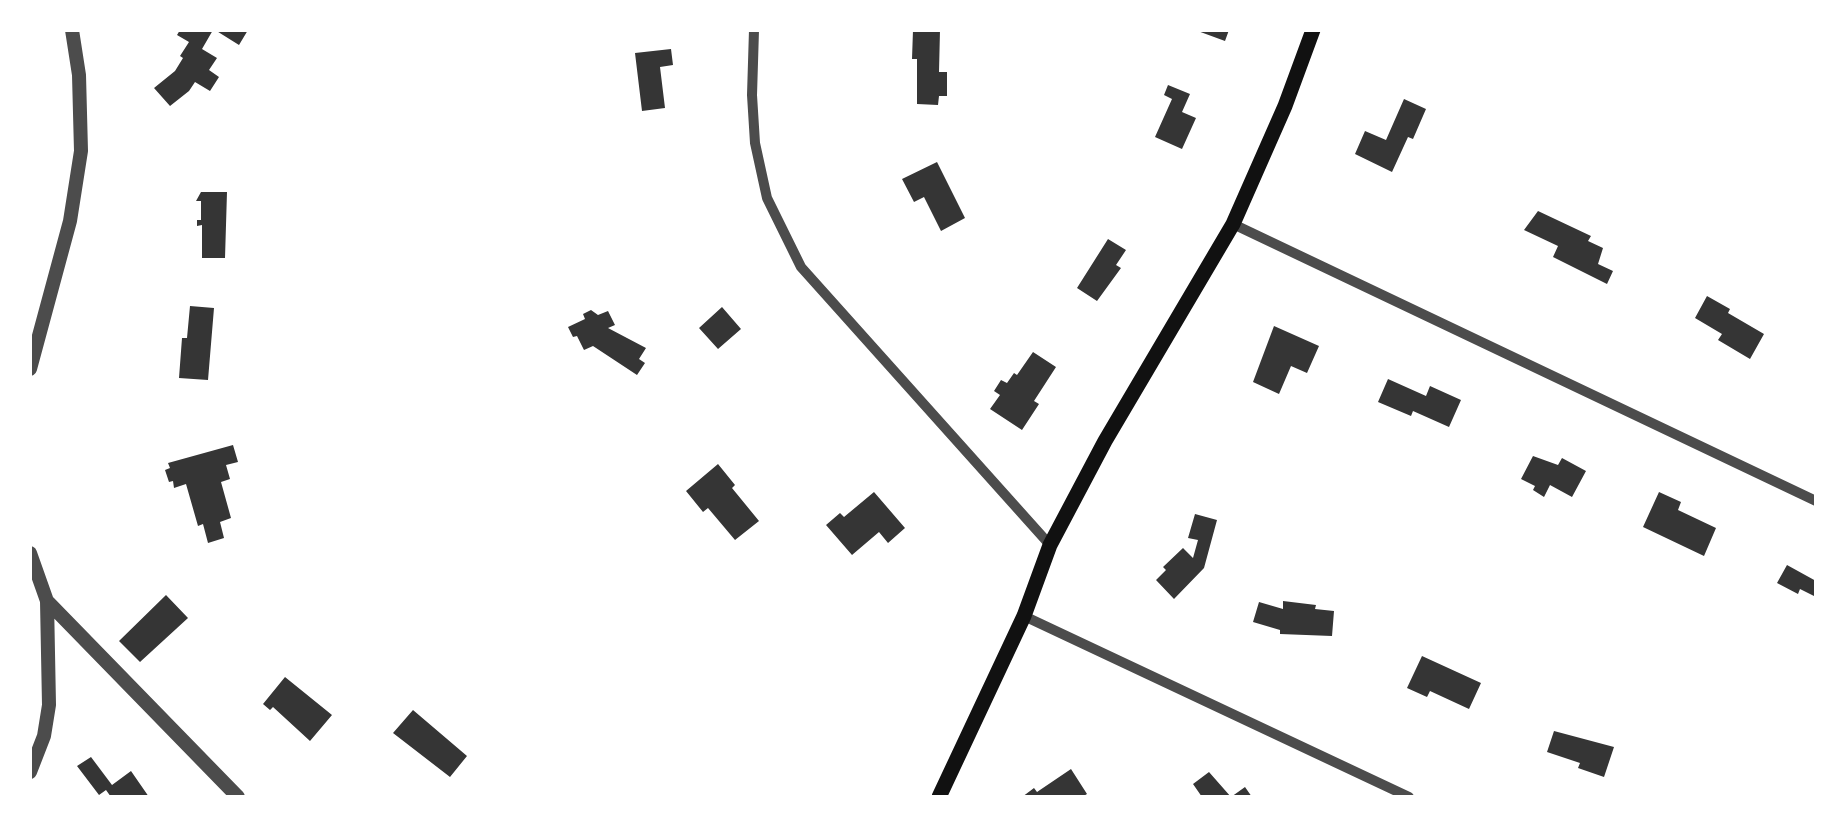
<!DOCTYPE html>
<style>
body{margin:0}
#map{position:relative;width:1846px;height:827px;overflow:hidden;background:#fff;font-family:Literata,serif}
canvas{display:block}
.frame{position:absolute;inset:0;border:32px solid #fff;pointer-events:none}
</style>
<div id="map">
<canvas width="1846" height="827"></canvas>
<div class="frame"></div>
</div>
<script>
const c = document.querySelector('canvas').getContext('2d');
c.lineJoin = 'round';
function paint(path, color) { c.fillStyle = color; c.fill(path, 'evenodd'); }
const shape = rows => new Path2D(rows.map(r => 'M' + r).join(''));
function stroke(path, color, width, dash) { c.strokeStyle = color; c.lineWidth = width; c.lineCap = dash ? 'butt' : 'round'; c.setLineDash(dash || []); c.stroke(path); }
paint(shape([
 [180,30,213,30,202,49,217,58,209,70,219,77,210,91,195,82,189,91,170,106,154,88,175,71,183,58,180,56,189,42,177,35],
 [215,30,248,30,239,45],
 [913,30,940,30,939,72,947,72,947,96,939,96,938,105,917,104,917,59,912,59],
 [1195,30,1229,30,1225,41],
 [671,49,673,65,660,67,665,108,642,111,635,53],
 [1168,85,1190,94,1182,112,1196,118,1182,149,1155,137,1172,99,1164,95],
 [1404,99,1426,109,1413,139,1408,137,1392,172,1355,154,1365,131,1386,140],
 [937,162,965,218,941,231,924,197,914,202,902,179],
 [201,192,227,192,225,258,202,258,202,225,197,226,197,220,201,220,201,201,196,201],
 [1538,211,1591,236,1588,241,1603,248,1598,264,1613,271,1607,284,1553,257,1558,246,1524,230],
 [1108,239,1126,250,1116,265,1121,268,1097,301,1077,288],
 [1707,296,1730,309,1728,313,1764,334,1750,359,1718,340,1722,334,1695,318],
 [190,306,214,308,208,380,179,378,182,338,187,338],
 [722,307,741,329,718,349,699,328],
 [591,310,598,315,608,311,615,325,608,328,646,348,639,359,645,363,637,375,593,346,584,350,577,336,573,337,568,327,585,319,583,314],
 [1274,326,1319,346,1307,373,1291,366,1279,394,1253,382],
 [1033,352,1056,367,1034,401,1039,404,1022,430,990,409,1000,395,994,391,1001,380,1007,383,1014,373,1017,375],
 [1388,379,1426,396,1430,386,1461,400,1449,427,1413,411,1411,416,1378,402],
 [233,445,238,462,226,465,230,479,221,482,231,518,220,522,224,538,208,543,203,524,198,526,186,484,174,488,173,481,169,482,165,470,170,468,168,463],
 [1533,456,1558,465,1562,458,1586,471,1572,497,1550,485,1544,497,1533,490,1535,486,1521,479],
 [718,464,735,485,732,488,759,521,735,540,708,508,703,512,686,491],
 [874,492,905,528,888,543,879,532,852,555,826,525,840,513,844,517],
 [1659,492,1681,502,1678,510,1716,528,1704,556,1643,527],
 [1195,514,1217,520,1204,568,1174,599,1156,580,1166,570,1163,567,1183,548,1193,558,1198,540,1188,538],
 [1787,565,1816,581,1816,597,1800,589,1798,594,1777,583],
 [166,595,188,618,140,662,119,641],
 [1283,601,1316,605,1315,609,1334,611,1332,636,1280,634,1280,630,1253,622,1259,602,1283,609],
 [1422,656,1481,683,1469,709,1430,691,1427,697,1407,688],
 [285,677,332,715,310,741,273,707,270,710,263,704],
 [413,710,467,756,450,777,393,733],
 [1554,731,1614,747,1604,777,1578,768,1580,763,1547,752],
 [91,757,112,785,131,771,149,797,111,797,106,790,99,795,77,766],
 [1071,769,1087,794,1082,797,1022,797,1034,788,1037,792],
 [1209,772,1231,797,1245,787,1252,797,1202,797,1193,784]
]), '#353535');
stroke(shape([
 [754,30,752,95,755,143,767,198,801,267,1050,545],
 [1233,224,1816,501],
 [1024,616,1409,797]
]), '#4c4c4c', 10);
stroke(shape([
 [30,369,70,221,81,151,79,75,72,30],
 [30,553,47,601,238,797],
 [30,772,44,736,49,705,47,601]
]), '#4c4c4c', 14);
stroke(shape([
 [939,797,1024,616,1050,545,1105,441,1233,224,1285,106,1313,30]
]), '#111', 15);
</script>
